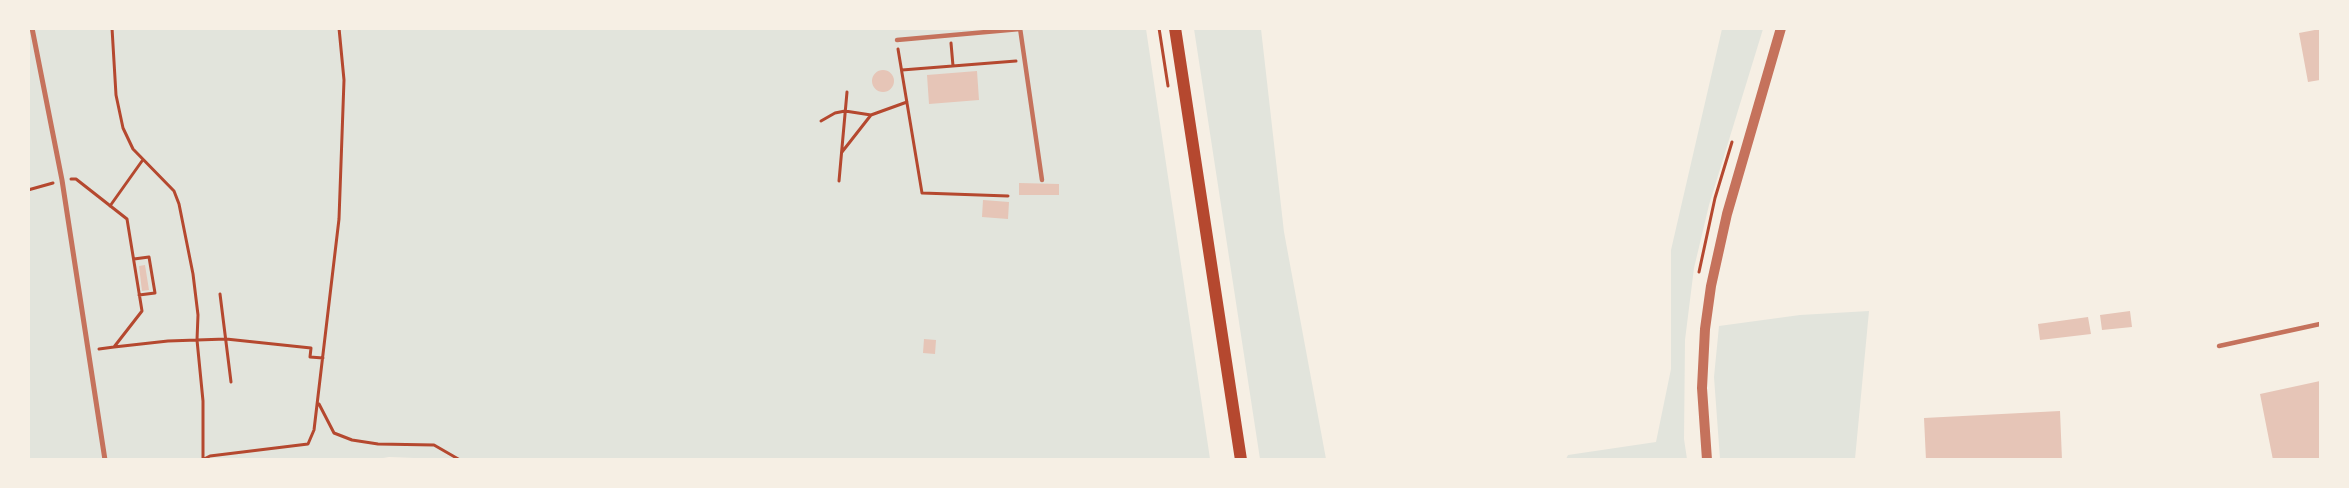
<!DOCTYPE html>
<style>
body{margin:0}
#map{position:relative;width:2349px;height:488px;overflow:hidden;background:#f6efe4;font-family:Commissioner,sans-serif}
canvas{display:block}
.frame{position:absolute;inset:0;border:30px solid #f6efe4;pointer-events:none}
</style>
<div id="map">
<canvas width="2349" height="488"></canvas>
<div class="frame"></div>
</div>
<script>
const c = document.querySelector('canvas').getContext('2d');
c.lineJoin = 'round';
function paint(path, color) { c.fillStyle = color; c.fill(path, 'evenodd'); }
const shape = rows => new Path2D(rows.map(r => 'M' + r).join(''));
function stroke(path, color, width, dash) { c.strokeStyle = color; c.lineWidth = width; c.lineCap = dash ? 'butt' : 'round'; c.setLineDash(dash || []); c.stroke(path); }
paint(shape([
 [28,29,1146,29,1210,459,464,460,389,457,372,460,29,459],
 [1194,29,1261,29,1284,232,1326,459,1260,459],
 [1722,29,1763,29,1709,205,1694,268,1685,340,1684,439,1687,459,1566,459,1568,455,1656,442,1671,369,1671,250],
 [1869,311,1855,459,1720,459,1714,377,1719,326,1800,315]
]), '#e2e4dc');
paint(shape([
 [2320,29,2320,80,2308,82,2299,33],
 '872 81a11 11 0 1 1 22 0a11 11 0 1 1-22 0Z',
 [977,71,979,100,929,104,927,75],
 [1019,183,1059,184,1059,195,1019,195],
 [983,200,1009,202,1008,219,982,217],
 [145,265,149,290,142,291,139,266],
 [2130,311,2132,327,2102,330,2100,315],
 [2088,317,2091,334,2040,340,2038,324],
 [924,339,936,340,935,354,923,353],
 [2320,381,2320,460,2273,460,2260,394],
 [2060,411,2062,460,1926,460,1924,418]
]), '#e6c5b7');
stroke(shape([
 [112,28,116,95,123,128,133,149,174,191,179,204,193,274,198,315,197,340,203,401,203,459],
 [1159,28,1168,86],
 [951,43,953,66],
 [898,49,922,193,1008,196],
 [902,70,1016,61],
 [821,121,835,113,845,111,871,115],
 [842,152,871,115,907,102],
 [71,179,76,179,127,219,142,311,114,347,99,349],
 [839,181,847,92],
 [28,190,53,183],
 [110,206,142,161],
 [134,259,149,257,155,293,139,295],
 [1699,272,1715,198,1732,142],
 [220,294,231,382],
 [114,347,168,341,226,339,311,348,310,357,323,358],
 [319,404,334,433,352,440,378,444,434,445,460,460],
 [202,460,210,456,308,444,314,430,339,219,344,80,339,28]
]), '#b5482f', 3);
stroke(shape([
 [1020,28,1042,180],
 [897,40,1020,29],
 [2219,346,2320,324]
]), '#c5725c', 4.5);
stroke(shape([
 [32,28,62,180,105,460]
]), '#c5725c', 5);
stroke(shape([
 [1707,460,1702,388,1705,329,1711,286,1727,214,1781,28]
]), '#c5725c', 10);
stroke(shape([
 [1175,28,1241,460]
]), '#b5482f', 12);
</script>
